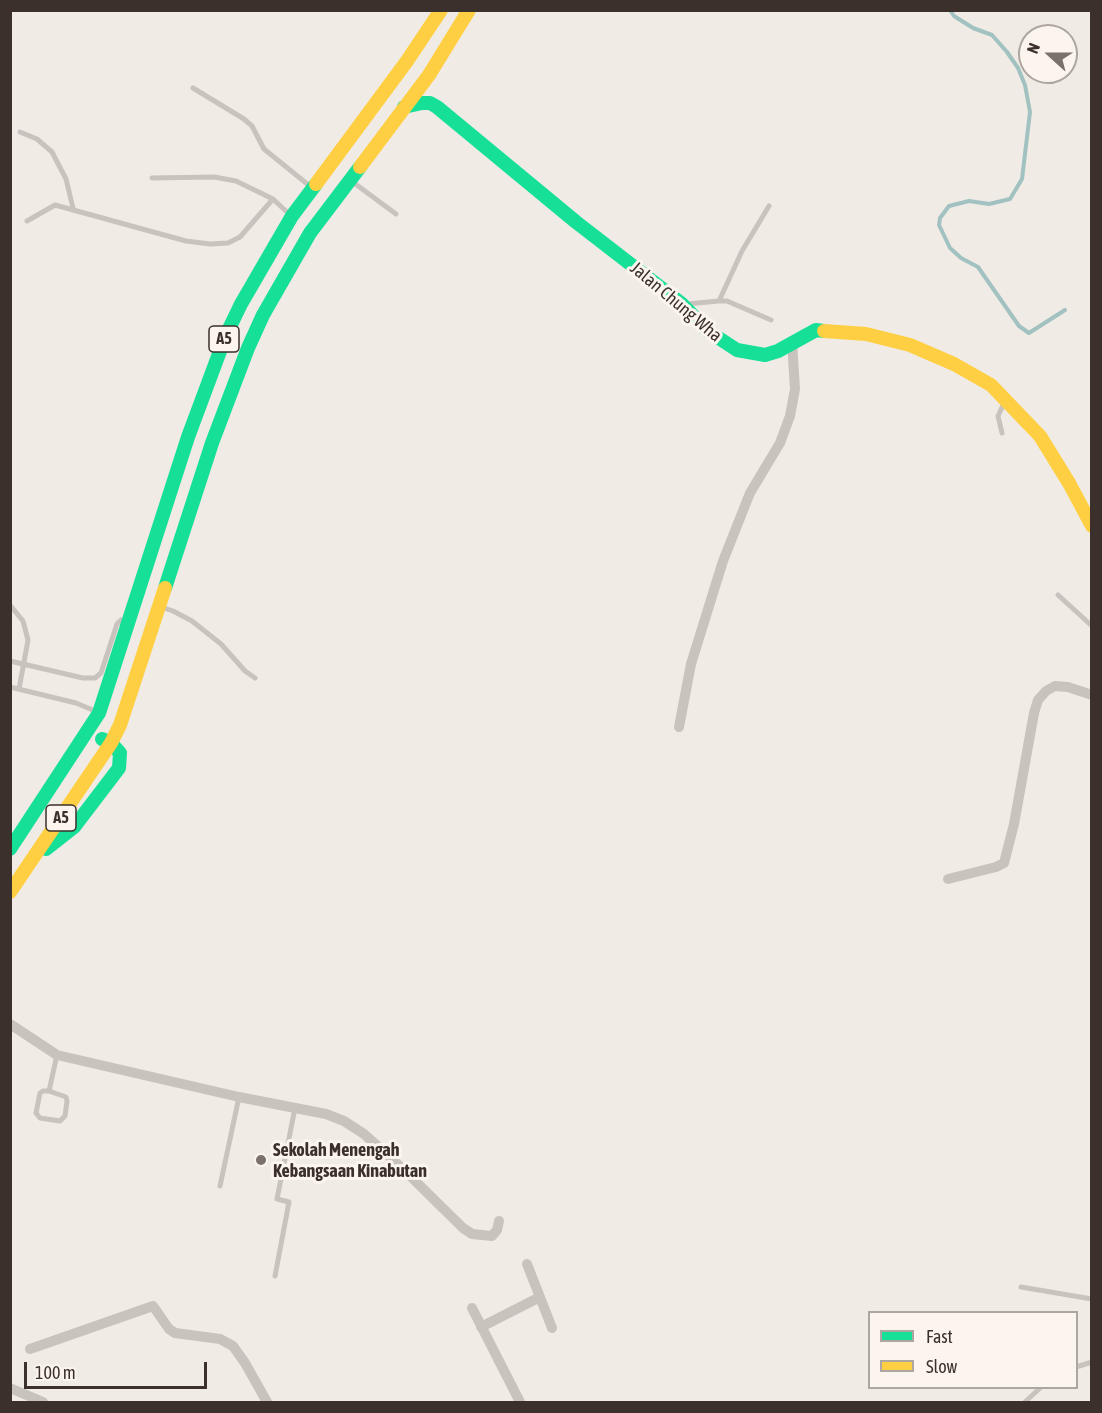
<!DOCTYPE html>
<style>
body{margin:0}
#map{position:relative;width:1102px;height:1413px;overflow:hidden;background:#f0ebe5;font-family:"Asap Condensed",sans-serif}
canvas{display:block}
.frame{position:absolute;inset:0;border:12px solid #3b302b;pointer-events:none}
.legend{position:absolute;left:868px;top:1311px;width:210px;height:78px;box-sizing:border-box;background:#fbf5ee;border:2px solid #aea6a0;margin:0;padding:8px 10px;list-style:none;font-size:18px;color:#3b302b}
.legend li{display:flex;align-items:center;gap:12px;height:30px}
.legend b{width:30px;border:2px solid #aea6a0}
.north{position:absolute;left:1018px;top:24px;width:60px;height:60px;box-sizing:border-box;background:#fbf5ee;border:2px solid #aea6a0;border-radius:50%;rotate:291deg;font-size:16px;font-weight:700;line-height:24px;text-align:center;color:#3b302b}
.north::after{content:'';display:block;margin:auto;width:21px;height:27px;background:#7a716c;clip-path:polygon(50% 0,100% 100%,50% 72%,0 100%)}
.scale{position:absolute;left:24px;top:1362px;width:183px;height:27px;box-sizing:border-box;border:3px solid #3b302b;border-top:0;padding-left:8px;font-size:18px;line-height:21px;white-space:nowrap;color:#3b302b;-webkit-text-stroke:4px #fbf5ee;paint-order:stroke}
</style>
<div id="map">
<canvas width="1102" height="1413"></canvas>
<div class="frame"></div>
<ul class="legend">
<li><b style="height:8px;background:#16e098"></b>Fast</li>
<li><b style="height:8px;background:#ffcf43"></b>Slow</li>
</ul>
<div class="north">N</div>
<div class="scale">100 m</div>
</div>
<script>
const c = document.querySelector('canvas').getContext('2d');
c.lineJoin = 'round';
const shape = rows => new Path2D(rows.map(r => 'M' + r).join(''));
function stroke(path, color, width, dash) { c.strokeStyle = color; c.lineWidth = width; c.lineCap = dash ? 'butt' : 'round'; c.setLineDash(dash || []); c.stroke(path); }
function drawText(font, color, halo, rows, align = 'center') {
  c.font = font + ' "Asap Condensed",sans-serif'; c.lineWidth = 6; c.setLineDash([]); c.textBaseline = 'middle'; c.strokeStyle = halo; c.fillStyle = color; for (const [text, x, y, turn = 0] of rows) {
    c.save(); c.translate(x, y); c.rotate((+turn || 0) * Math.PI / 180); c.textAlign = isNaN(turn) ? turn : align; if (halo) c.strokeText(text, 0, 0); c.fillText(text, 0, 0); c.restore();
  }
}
stroke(shape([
 [950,10,954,16,973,28,992,35,1007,52,1018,68,1025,85,1030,112,1022,179,1010,199,989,204,969,201,949,206,940,218,939,225,950,248,961,258,978,267,1019,326,1029,333,1065,310]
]), '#a1c2c1', 4);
stroke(shape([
 [193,88,244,119,252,126,264,149,311,187],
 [20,132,37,139,52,152,66,179,73,208],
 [152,178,214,177,236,181,273,199,288,213],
 [354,183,396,214],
 [27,221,55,205,186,241,210,244,228,243,240,237,273,199],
 [719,301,727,301,771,320],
 [687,304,719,301,742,251,769,206],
 [1002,433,998,416,1005,401],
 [1058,595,1092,626],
 [10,605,23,621,28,640,19,689],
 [161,607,173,611,192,621,221,644,245,671,255,678],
 [10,661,83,678,95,678,101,673,117,624,121,620],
 [10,687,76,703,95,711],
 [49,1091,43,1091,40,1093,36,1113,40,1118,60,1121,65,1116,67,1101,66,1097,49,1091,57,1055],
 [220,1186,239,1097],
 [275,1276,289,1202,277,1199,295,1108],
 [1021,1287,1092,1299],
 [1076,1367,1092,1362],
 [1025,1402,1040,1388]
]), '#c9c3be', 5);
stroke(shape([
 [679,727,691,664,723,561,750,493,780,443,790,416,795,389,792,342],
 [948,879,996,867,1004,863,1014,824,1034,713,1038,700,1046,691,1055,686,1068,687,1092,695],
 [10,1024,57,1055,239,1097,326,1114,344,1121,364,1134,403,1169,463,1228,472,1234,492,1236,497,1230,499,1221],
 [527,1264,552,1328],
 [472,1308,520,1402],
 [481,1327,540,1297],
 [30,1349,153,1306,169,1329,175,1333,220,1339,233,1346,245,1363,267,1402],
 [10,1388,43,1402]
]), '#c9c3be', 10);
stroke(shape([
 [404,107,422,103,430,103,437,107,576,222,682,304,708,331,737,350,765,355,778,351,816,330,824,331],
 [165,588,212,443,248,348,263,315,310,233,360,167],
 [10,849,99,713,188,437,226,335,241,304,292,216,316,184],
 [46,849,74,827,119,768,120,753,111,743,102,739]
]), '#16e098', 14);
stroke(shape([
 [360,167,429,75,469,10],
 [316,184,407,61,441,10],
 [824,331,866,334,910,345,954,364,991,385,1040,436,1069,483,1092,526],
 [10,892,111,743,120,725,165,588]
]), '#ffcf43', 14);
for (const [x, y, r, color] of [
 [261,1160,6,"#7a716c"]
]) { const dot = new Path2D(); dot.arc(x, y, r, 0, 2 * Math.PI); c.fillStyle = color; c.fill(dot); stroke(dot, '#fbf5ee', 2); }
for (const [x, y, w] of [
 [224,339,30],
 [61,818,30]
]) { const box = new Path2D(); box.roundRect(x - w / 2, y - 13, w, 26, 4.5); c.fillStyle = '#fbf5ee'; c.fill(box); stroke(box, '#3b302b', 1.5); }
drawText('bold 16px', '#3b302b', null, [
 ["A5",224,339],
 ["A5",61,818]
]);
drawText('18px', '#3b302b', '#fbf5ee', [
 ["Jalan Chung Wha",676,302,40]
]);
drawText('bold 18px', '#3b302b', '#fbf5ee', [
 ["Sekolah Menengah",273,1150],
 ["Kebangsaan Kinabutan",273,1171]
], 'left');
</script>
